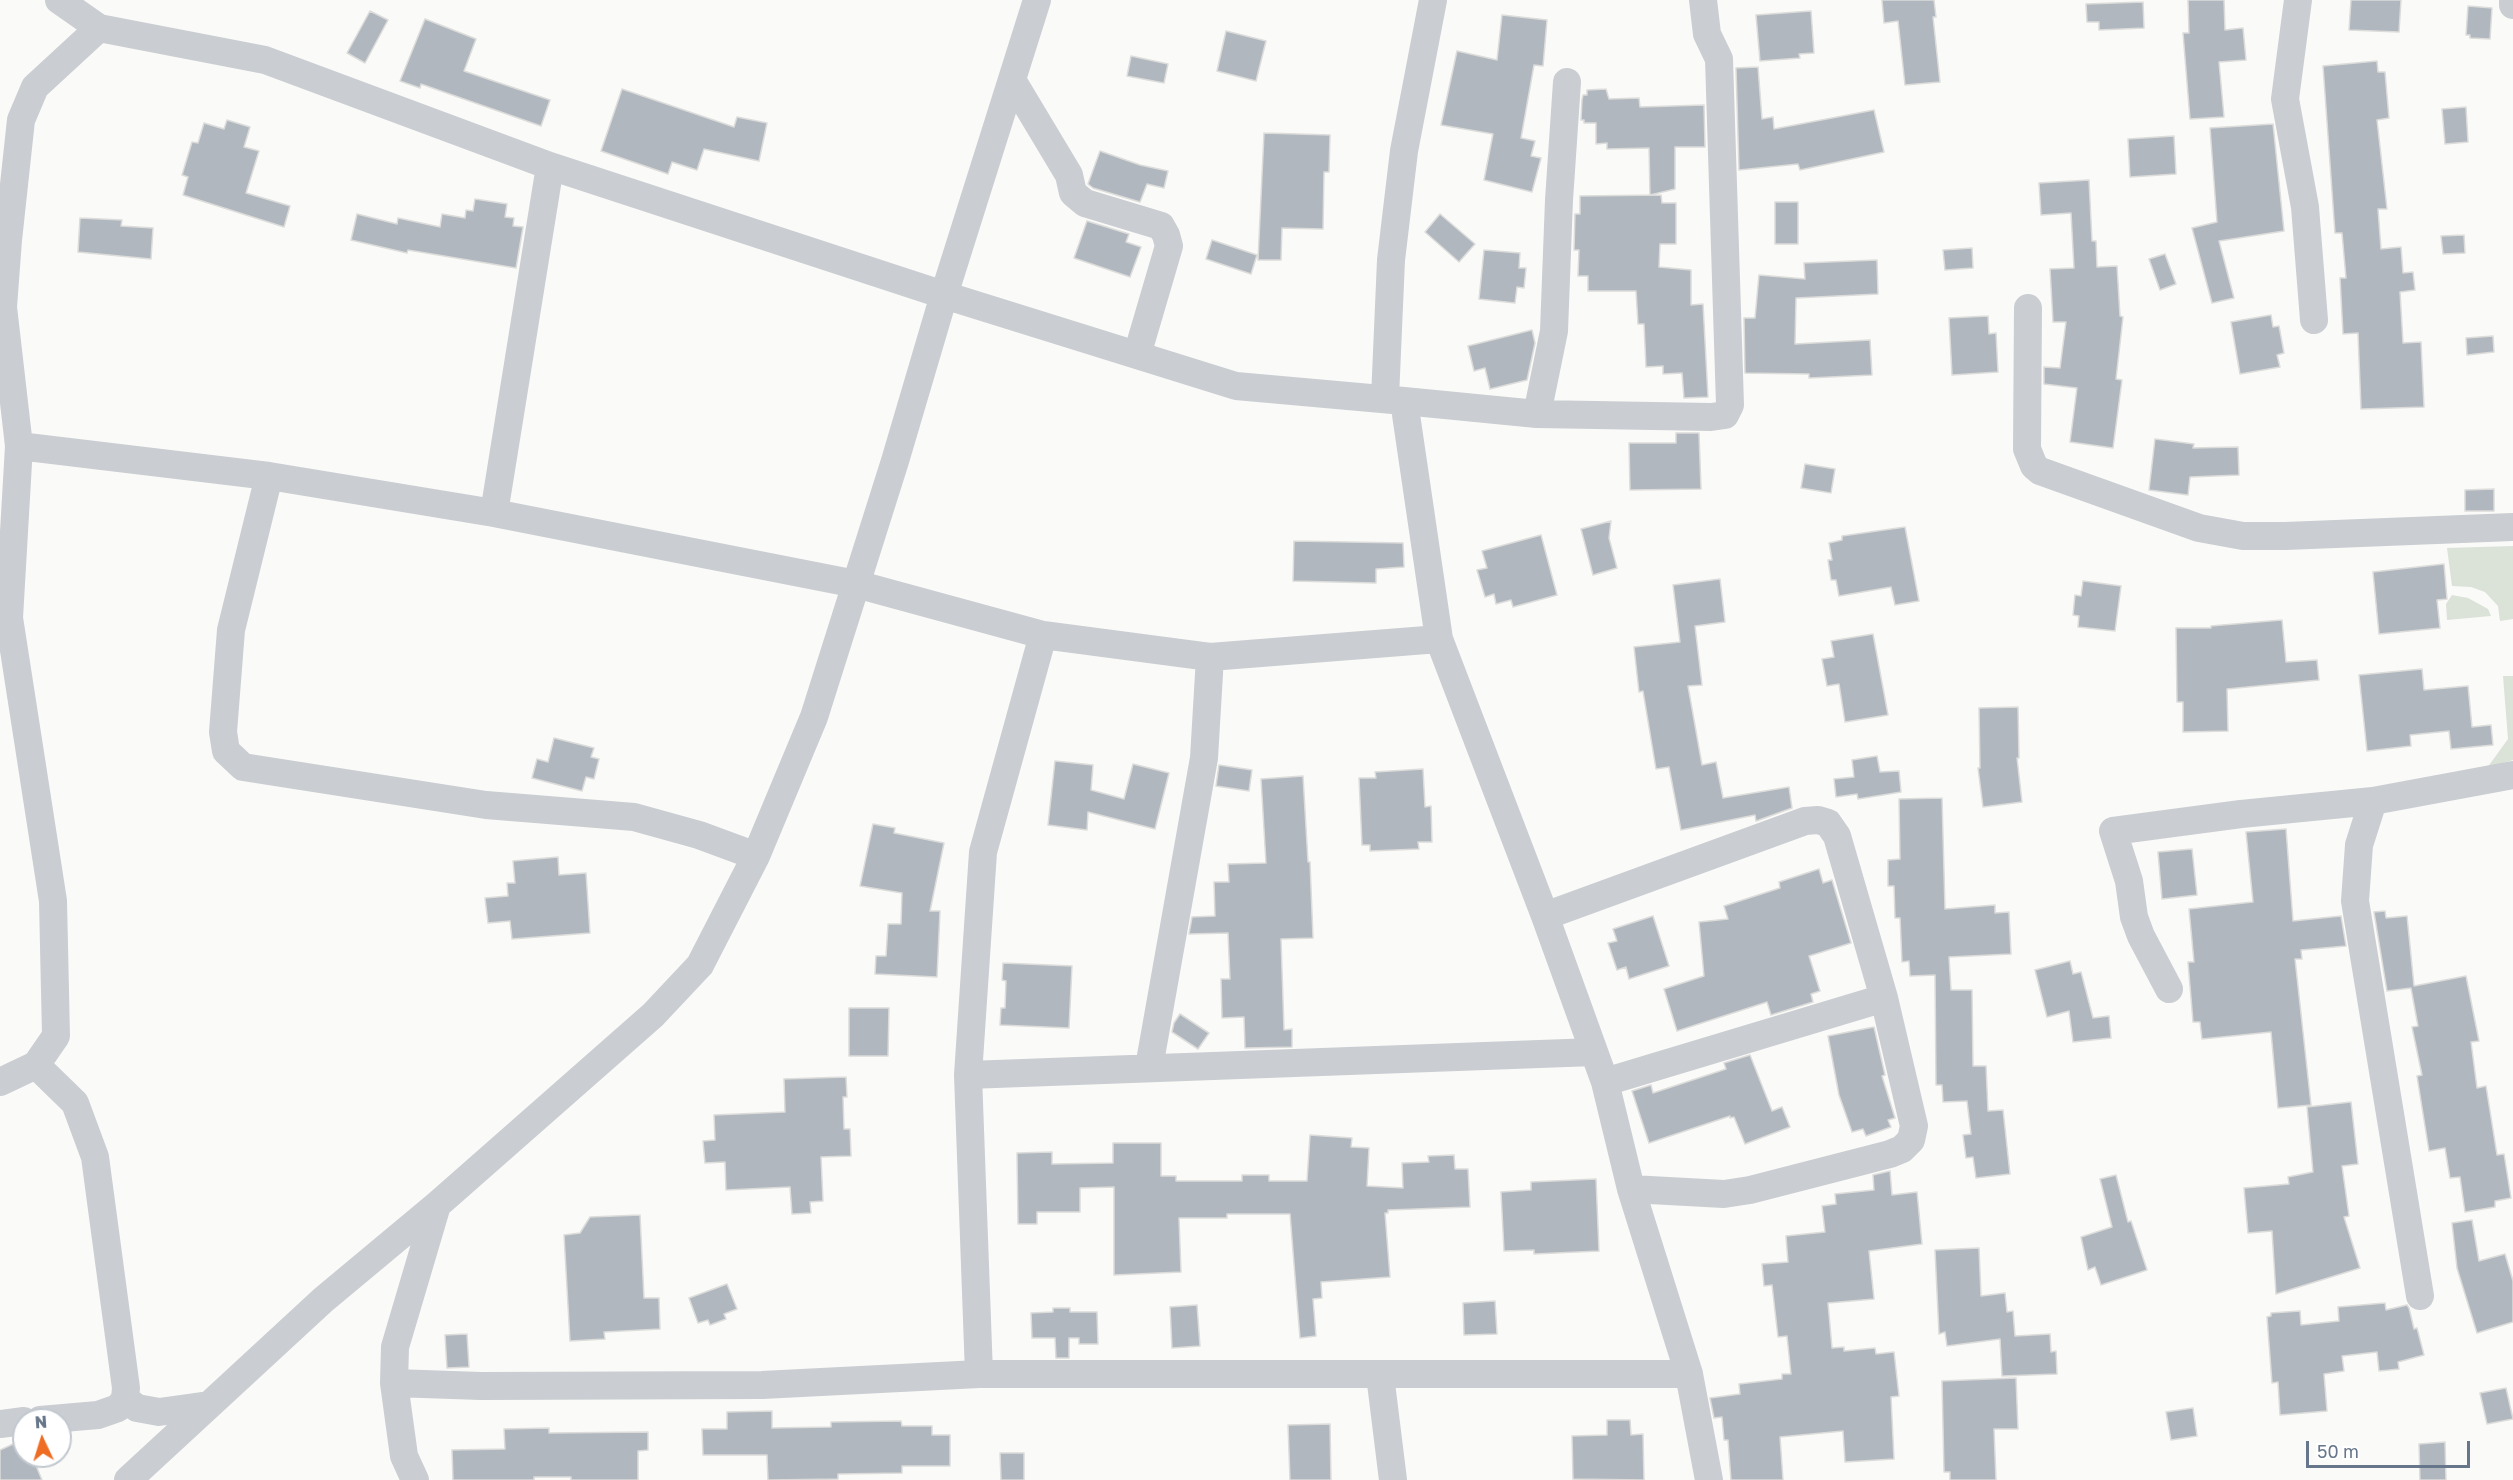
<!DOCTYPE html>
<style>
body{margin:0}
#map{position:relative;width:2513px;height:1480px;overflow:hidden;background:#fafaf8;font-family:"Golos Text",sans-serif}
canvas{display:block}
.north{position:absolute;left:12px;top:1408px;width:60px;height:60px;box-sizing:border-box;background:#fff;border:2px solid #c2c8d0;border-radius:50%;rotate:356deg;font-size:16px;font-weight:700;line-height:24px;text-align:center;color:#67768a}
.north::after{content:'';display:block;margin:auto;width:21px;height:27px;background:#ee6c23;clip-path:polygon(50% 0,100% 100%,50% 72%,0 100%)}
.scale{position:absolute;left:2306px;top:1441px;width:164px;height:27px;box-sizing:border-box;border:3px solid #67768a;border-top:0;padding-left:8px;font-size:18px;line-height:21px;white-space:nowrap;color:#67768a;-webkit-text-stroke:4px #fff;paint-order:stroke}
</style>
<div id="map">
<canvas width="2513" height="1480"></canvas>
<div class="north">N</div>
<div class="scale">50 m</div>
</div>
<script>
const c = document.querySelector('canvas').getContext('2d');
c.lineJoin = 'round';
function paint(path, color) { c.fillStyle = color; c.fill(path, 'evenodd'); }
const shape = rows => new Path2D(rows.map(r => 'M' + r).join(''));
function stroke(path, color, width, dash) { c.strokeStyle = color; c.lineWidth = width; c.lineCap = dash ? 'butt' : 'round'; c.setLineDash(dash || []); c.stroke(path); }
paint(shape([
 [2513,546,2513,619,2500,621,2498,606,2485,592,2471,587,2452,586,2447,548],
 [2452,595,2468,598,2488,609,2491,616,2447,620,2446,604],
 [2503,676,2513,676,2513,760,2487,768,2508,739]
]), '#dbe2d8');
const building = shape([
 [1882,0,1934,0,1936,17,1933,17,1940,82,1905,85,1898,21,1884,23,1882,0],
 [2188,0,2224,0,2225,30,2243,28,2246,60,2219,62,2224,117,2190,119,2183,33,2189,33,2188,0],
 [2351,0,2401,0,2399,32,2349,30,2351,0],
 [2143,2,2144,28,2099,30,2099,22,2087,22,2086,4,2143,2],
 [2468,6,2492,8,2490,39,2470,38,2470,35,2466,35,2468,6],
 [370,11,388,20,365,63,347,53,370,11],
 [1811,11,1814,53,1799,54,1800,58,1760,61,1756,15,1811,11],
 [1502,15,1547,20,1543,66,1534,65,1521,138,1535,141,1531,156,1541,158,1532,192,1484,180,1493,134,1441,125,1457,51,1497,60,1502,15],
 [425,19,476,39,464,71,550,100,541,126,421,84,420,88,400,81,425,19],
 [1226,31,1266,41,1256,81,1217,71,1226,31],
 [1131,56,1168,64,1164,83,1127,76,1131,56],
 [2377,61,2378,72,2385,72,2389,118,2377,120,2387,209,2378,209,2381,249,2401,247,2403,273,2413,272,2415,290,2400,292,2403,343,2421,342,2424,407,2361,409,2358,333,2343,334,2340,278,2346,278,2342,233,2335,233,2323,66,2377,61],
 [1758,67,1762,119,1773,117,1774,129,1874,110,1884,152,1800,170,1798,164,1739,170,1736,68,1758,67],
 [622,89,734,127,737,117,767,123,759,161,704,149,697,170,672,162,668,174,601,151,622,89],
 [1606,89,1609,99,1639,98,1640,107,1704,105,1705,147,1675,147,1675,189,1650,195,1649,148,1607,149,1607,143,1596,144,1596,123,1584,123,1584,120,1581,120,1582,100,1583,95,1587,95,1587,90,1606,89],
 [2466,107,2468,142,2445,144,2442,109,2466,107],
 [227,120,250,127,244,147,259,151,246,193,290,206,284,227,183,195,188,177,182,175,192,142,198,143,204,123,224,129,227,120],
 [2273,124,2284,231,2219,241,2234,298,2212,303,2192,228,2217,222,2210,128,2273,124],
 [1264,133,1330,135,1329,172,1324,172,1323,229,1282,228,1281,260,1258,260,1264,133],
 [2174,136,2176,174,2130,177,2128,139,2174,136],
 [1100,151,1140,165,1168,171,1164,188,1147,184,1140,202,1093,188,1088,184,1100,151],
 [2089,180,2092,241,2096,241,2097,267,2117,266,2120,316,2123,317,2116,379,2122,380,2113,448,2070,442,2077,388,2044,384,2044,367,2060,368,2066,322,2053,322,2050,269,2074,268,2071,213,2041,215,2039,183,2089,180],
 [1661,195,1662,203,1676,203,1676,244,1660,244,1659,267,1691,270,1691,305,1703,304,1708,397,1684,398,1682,373,1663,374,1663,366,1646,367,1644,324,1638,324,1636,291,1588,291,1588,276,1578,276,1579,250,1574,250,1575,214,1580,214,1580,196,1661,195],
 [475,199,507,204,505,217,514,218,513,226,523,227,516,268,408,250,407,253,351,240,357,214,397,224,398,218,440,227,442,214,465,218,466,210,473,211,475,199],
 [1775,202,1798,202,1798,244,1775,244,1775,202],
 [1440,214,1475,244,1459,262,1425,232,1440,214],
 [80,218,122,220,121,226,153,228,151,259,78,252,80,218],
 [1087,221,1129,234,1126,242,1141,247,1130,277,1074,258,1087,221],
 [2464,235,2465,253,2443,254,2441,236,2464,235],
 [1212,240,1257,255,1251,274,1206,259,1212,240],
 [1972,248,1973,268,1945,270,1943,250,1972,248],
 [1484,250,1520,253,1519,268,1526,268,1524,288,1517,287,1515,303,1479,299,1484,250],
 [2165,254,2176,284,2160,290,2149,259,2165,254],
 [1877,260,1878,294,1796,298,1795,344,1870,340,1872,375,1809,378,1809,374,1745,373,1744,318,1755,318,1759,275,1805,279,1804,263,1877,260],
 [2271,315,2273,327,2279,326,2284,353,2277,355,2280,367,2240,374,2231,322,2271,315],
 [1988,316,1989,334,1996,333,1998,372,1952,375,1949,318,1988,316],
 [1532,330,1535,343,1527,380,1490,389,1485,368,1474,371,1468,346,1532,330],
 [2493,336,2494,352,2467,355,2466,338,2493,336],
 [1676,433,1699,433,1701,489,1630,490,1629,443,1676,443,1676,433],
 [2155,439,2194,444,2193,448,2238,447,2239,475,2190,477,2188,495,2149,490,2155,439],
 [1805,464,1835,469,1831,493,1801,488,1805,464],
 [2494,489,2494,511,2465,511,2465,490,2494,489],
 [1611,521,1609,538,1617,568,1593,575,1581,529,1611,521],
 [1905,527,1919,601,1895,605,1891,587,1839,596,1836,580,1831,580,1828,560,1832,560,1829,543,1842,540,1842,536,1905,527],
 [1541,535,1557,595,1513,607,1511,600,1496,604,1494,594,1485,597,1477,570,1487,568,1482,551,1541,535],
 [1294,541,1403,543,1404,567,1376,569,1376,583,1293,581,1294,541],
 [2444,564,2447,599,2437,600,2440,628,2379,634,2373,572,2444,564],
 [1720,579,1725,622,1695,626,1702,685,1688,686,1702,765,1716,762,1723,798,1789,787,1792,808,1759,820,1756,821,1755,815,1681,830,1669,767,1656,769,1643,691,1639,692,1634,647,1680,642,1673,585,1720,579],
 [2083,581,2121,586,2115,631,2078,627,2079,616,2073,615,2075,595,2081,596,2083,581],
 [2282,620,2286,662,2317,660,2319,680,2227,689,2228,731,2183,732,2183,702,2177,702,2176,628,2211,628,2211,626,2282,620],
 [1873,634,1888,715,1845,722,1839,684,1827,686,1822,659,1834,657,1831,641,1873,634],
 [2422,669,2424,690,2468,686,2472,727,2491,725,2493,745,2451,749,2449,731,2410,735,2411,746,2367,751,2359,675,2422,669],
 [2018,707,2019,758,2017,758,2022,802,1983,807,1978,768,1980,768,1979,708,2018,707],
 [554,738,594,748,591,757,599,759,594,779,586,777,582,791,532,778,537,759,548,762,554,738],
 [1877,756,1880,772,1899,771,1901,792,1858,799,1857,794,1836,797,1834,779,1854,777,1852,760,1877,756],
 [1055,761,1093,765,1091,790,1124,799,1133,764,1169,773,1155,829,1088,812,1087,830,1048,825,1055,761],
 [1219,765,1252,770,1249,791,1216,786,1219,765],
 [1423,769,1425,807,1431,806,1432,842,1418,842,1419,849,1370,851,1370,845,1362,845,1359,778,1376,778,1375,772,1423,769],
 [1303,776,1308,862,1310,862,1313,938,1281,939,1284,1030,1292,1029,1292,1047,1245,1048,1244,1017,1222,1018,1221,979,1230,979,1228,933,1189,934,1192,917,1215,916,1214,882,1229,882,1228,864,1266,863,1261,779,1303,776],
 [1942,798,1945,909,1995,905,1995,913,2009,912,2011,954,1949,957,1951,990,1972,990,1973,1066,1986,1066,1988,1111,2003,1110,2010,1174,1976,1178,1973,1157,1966,1158,1963,1135,1971,1134,1967,1101,1943,1102,1942,1085,1936,1085,1935,975,1910,976,1909,961,1902,962,1900,918,1895,918,1894,886,1888,886,1888,860,1900,859,1899,799,1942,798],
 [873,824,895,828,894,833,944,843,930,911,940,911,937,977,875,974,876,956,886,956,888,924,901,924,902,893,860,886,873,824],
 [2286,829,2293,921,2341,916,2346,946,2301,950,2302,959,2295,959,2311,1105,2278,1108,2271,1032,2202,1039,2200,1022,2193,1022,2188,962,2194,962,2189,909,2253,902,2246,832,2286,829],
 [2192,849,2197,895,2162,899,2158,852,2192,849],
 [558,857,559,875,586,873,590,933,512,939,510,921,488,923,485,898,508,896,507,883,515,883,513,861,558,857],
 [1819,869,1823,883,1832,880,1851,943,1809,956,1820,991,1811,994,1813,1002,1771,1015,1767,1002,1677,1031,1664,989,1704,976,1699,922,1728,919,1724,906,1780,888,1779,882,1819,869],
 [2385,911,2386,918,2407,916,2414,986,2466,976,2479,1041,2471,1042,2477,1088,2486,1086,2497,1155,2504,1154,2511,1198,2495,1201,2495,1207,2465,1212,2460,1177,2450,1178,2445,1148,2429,1151,2417,1076,2422,1075,2412,1027,2418,1026,2411,988,2387,991,2374,912,2385,911],
 [1653,916,1669,966,1629,979,1626,967,1617,970,1608,943,1617,941,1613,929,1653,916],
 [2070,961,2073,974,2081,972,2093,1018,2109,1016,2111,1038,2073,1042,2069,1011,2047,1017,2035,970,2070,961],
 [1003,963,1072,966,1069,1028,1000,1025,1001,1008,1005,1008,1006,981,1002,980,1003,963],
 [849,1008,889,1008,888,1056,849,1056,849,1008],
 [1180,1014,1209,1033,1198,1049,1172,1032,1174,1023,1180,1014],
 [1874,1027,1885,1075,1882,1076,1895,1118,1888,1120,1891,1127,1866,1136,1863,1129,1852,1132,1839,1095,1828,1036,1874,1027],
 [1750,1055,1772,1111,1782,1107,1790,1127,1745,1144,1734,1117,1730,1118,1730,1116,1649,1143,1632,1091,1651,1085,1653,1093,1726,1069,1724,1063,1750,1055],
 [846,1077,847,1097,843,1097,844,1129,850,1129,851,1156,821,1157,823,1201,810,1202,811,1213,792,1214,790,1187,726,1190,725,1162,705,1163,703,1141,715,1140,714,1115,785,1112,784,1079,846,1077],
 [2351,1102,2358,1164,2342,1166,2349,1216,2344,1217,2360,1268,2276,1294,2272,1231,2248,1233,2244,1188,2289,1184,2288,1177,2313,1172,2307,1107,2351,1102],
 [1310,1135,1352,1138,1351,1147,1369,1148,1367,1186,1403,1188,1402,1163,1429,1162,1428,1156,1454,1155,1455,1169,1468,1169,1470,1207,1388,1210,1388,1213,1385,1213,1390,1277,1321,1282,1322,1298,1313,1299,1316,1336,1300,1338,1290,1214,1227,1214,1227,1218,1179,1218,1181,1272,1114,1275,1114,1187,1080,1188,1080,1212,1037,1212,1037,1224,1018,1224,1017,1153,1052,1152,1052,1164,1113,1163,1113,1143,1161,1143,1161,1176,1176,1176,1176,1181,1242,1181,1242,1175,1269,1175,1269,1181,1307,1181,1310,1135],
 [1890,1171,1892,1195,1917,1192,1922,1244,1869,1251,1874,1299,1828,1303,1832,1348,1844,1347,1844,1351,1875,1348,1876,1354,1894,1352,1899,1396,1891,1397,1894,1459,1845,1462,1843,1431,1780,1437,1783,1480,1731,1480,1728,1440,1724,1440,1722,1417,1714,1418,1710,1398,1740,1394,1739,1384,1782,1379,1782,1374,1791,1374,1787,1336,1778,1337,1772,1285,1764,1286,1762,1264,1788,1262,1786,1236,1825,1232,1822,1206,1836,1204,1835,1194,1874,1190,1873,1175,1890,1171],
 [2116,1175,2128,1222,2131,1221,2147,1270,2101,1285,2095,1267,2088,1270,2081,1237,2112,1227,2100,1179,2116,1175],
 [1596,1179,1599,1251,1534,1254,1534,1250,1504,1251,1501,1192,1531,1190,1531,1182,1596,1179],
 [640,1215,644,1298,659,1298,660,1329,604,1332,605,1339,570,1341,564,1235,580,1233,590,1217,640,1215],
 [2472,1220,2479,1261,2505,1254,2513,1281,2513,1322,2477,1333,2457,1268,2452,1223,2472,1220],
 [1979,1248,1981,1296,2005,1293,2007,1312,2013,1311,2015,1336,2050,1334,2051,1352,2056,1351,2057,1374,2002,1376,2000,1339,1947,1346,1945,1332,1939,1334,1935,1250,1979,1248],
 [727,1284,737,1309,724,1314,726,1319,710,1325,708,1320,698,1323,689,1298,727,1284],
 [1495,1301,1497,1334,1464,1335,1463,1303,1495,1301],
 [2385,1303,2386,1310,2407,1305,2409,1308,2414,1329,2417,1328,2424,1355,2398,1362,2399,1369,2379,1371,2377,1352,2342,1356,2344,1371,2324,1374,2327,1411,2280,1415,2278,1382,2272,1383,2267,1317,2271,1316,2271,1313,2300,1311,2301,1325,2339,1321,2338,1307,2385,1303],
 [1197,1305,1200,1346,1172,1348,1170,1307,1197,1305],
 [1053,1308,1070,1308,1070,1312,1097,1312,1098,1344,1079,1344,1079,1338,1069,1338,1069,1358,1056,1358,1055,1338,1032,1338,1031,1313,1053,1312,1053,1308],
 [467,1334,469,1367,447,1368,445,1335,467,1334],
 [2016,1378,2018,1429,1994,1429,1996,1480,1950,1480,1950,1472,1944,1472,1942,1381,2016,1378],
 [2506,1388,2513,1419,2487,1424,2480,1393,2506,1388],
 [2193,1408,2197,1436,2171,1440,2166,1412,2193,1408],
 [772,1411,772,1428,831,1427,831,1422,901,1421,902,1426,932,1426,932,1435,950,1435,950,1466,902,1466,902,1473,838,1474,838,1479,768,1480,767,1455,703,1455,702,1429,727,1429,727,1412,772,1411],
 [1607,1420,1630,1420,1631,1435,1643,1434,1644,1480,1573,1479,1572,1436,1607,1435,1607,1420],
 [1330,1424,1331,1480,1290,1480,1288,1425,1330,1424],
 [549,1428,549,1433,648,1432,648,1450,638,1451,638,1480,571,1480,571,1477,534,1477,534,1480,453,1480,452,1450,505,1449,504,1429,549,1428],
 [24,1439,24,1456,32,1456,42,1480,0,1480,0,1450,24,1439],
 [2445,1442,2446,1480,2420,1480,2419,1444,2445,1442],
 [1000,1453,1024,1453,1024,1480,1001,1480,1000,1453]
]);
paint(building, '#b0b7bf');
stroke(building, '#dcdcda', 1.5);
stroke(shape([
 [59,0,99,28,265,60,550,166,944,295,1236,386,1404,401,1439,639,1545,916,1605,1082,1631,1189,1689,1374,1709,1480],
 [2298,0,2285,99,2305,207,2314,320],
 [2513,0,2513,5],
 [1012,80,1069,175,1073,193,1085,203,1161,226,1166,235,1169,246,1137,355],
 [2028,308,2027,449,2034,466,2040,471,2199,528,2243,536,2285,536,2513,527],
 [1385,398,1391,260,1404,151,1433,0],
 [1404,401,1537,414,1711,417,1725,415,1730,405,1719,59,1707,34,1703,0],
 [1537,414,1554,331,1559,200,1567,82],
 [19,446,269,476,494,513,856,584,1043,635,1210,657,1439,639],
 [269,476,231,630,223,732,226,751,243,767,486,805,634,817,699,835,756,856],
 [494,513,550,166],
 [2373,801,2359,845,2355,901,2420,1296],
 [1545,916,1805,821,1818,820,1828,823,1837,836,1884,998,1914,1126,1911,1140,1902,1149,1890,1154,1750,1190,1724,1194,1631,1189],
 [2169,989,2141,936,2134,917,2129,881,2113,831,2241,814,2373,801,2513,775],
 [36,1065,75,1103,95,1157,126,1388,125,1399,118,1408,98,1415,40,1420],
 [1149,1067,1204,758,1210,657],
 [968,1075,1594,1052],
 [0,1082,36,1065,56,1036,53,901,9,618,19,446,3,307,8,240,21,120,35,87,99,28],
 [1605,1082,1884,998],
 [979,1374,968,1075,983,852,1043,635],
 [1380,1375,1393,1480],
 [394,1383,481,1386,762,1385,979,1374,1689,1374],
 [125,1399,137,1408,159,1412,209,1405],
 [0,1424,24,1421],
 [128,1480,323,1300,437,1205,653,1015,700,965,756,856,814,717,895,461,944,295,1037,0],
 [415,1480,404,1456,394,1383,395,1347,437,1205]
]), '#cacdd1', 28);
</script>
